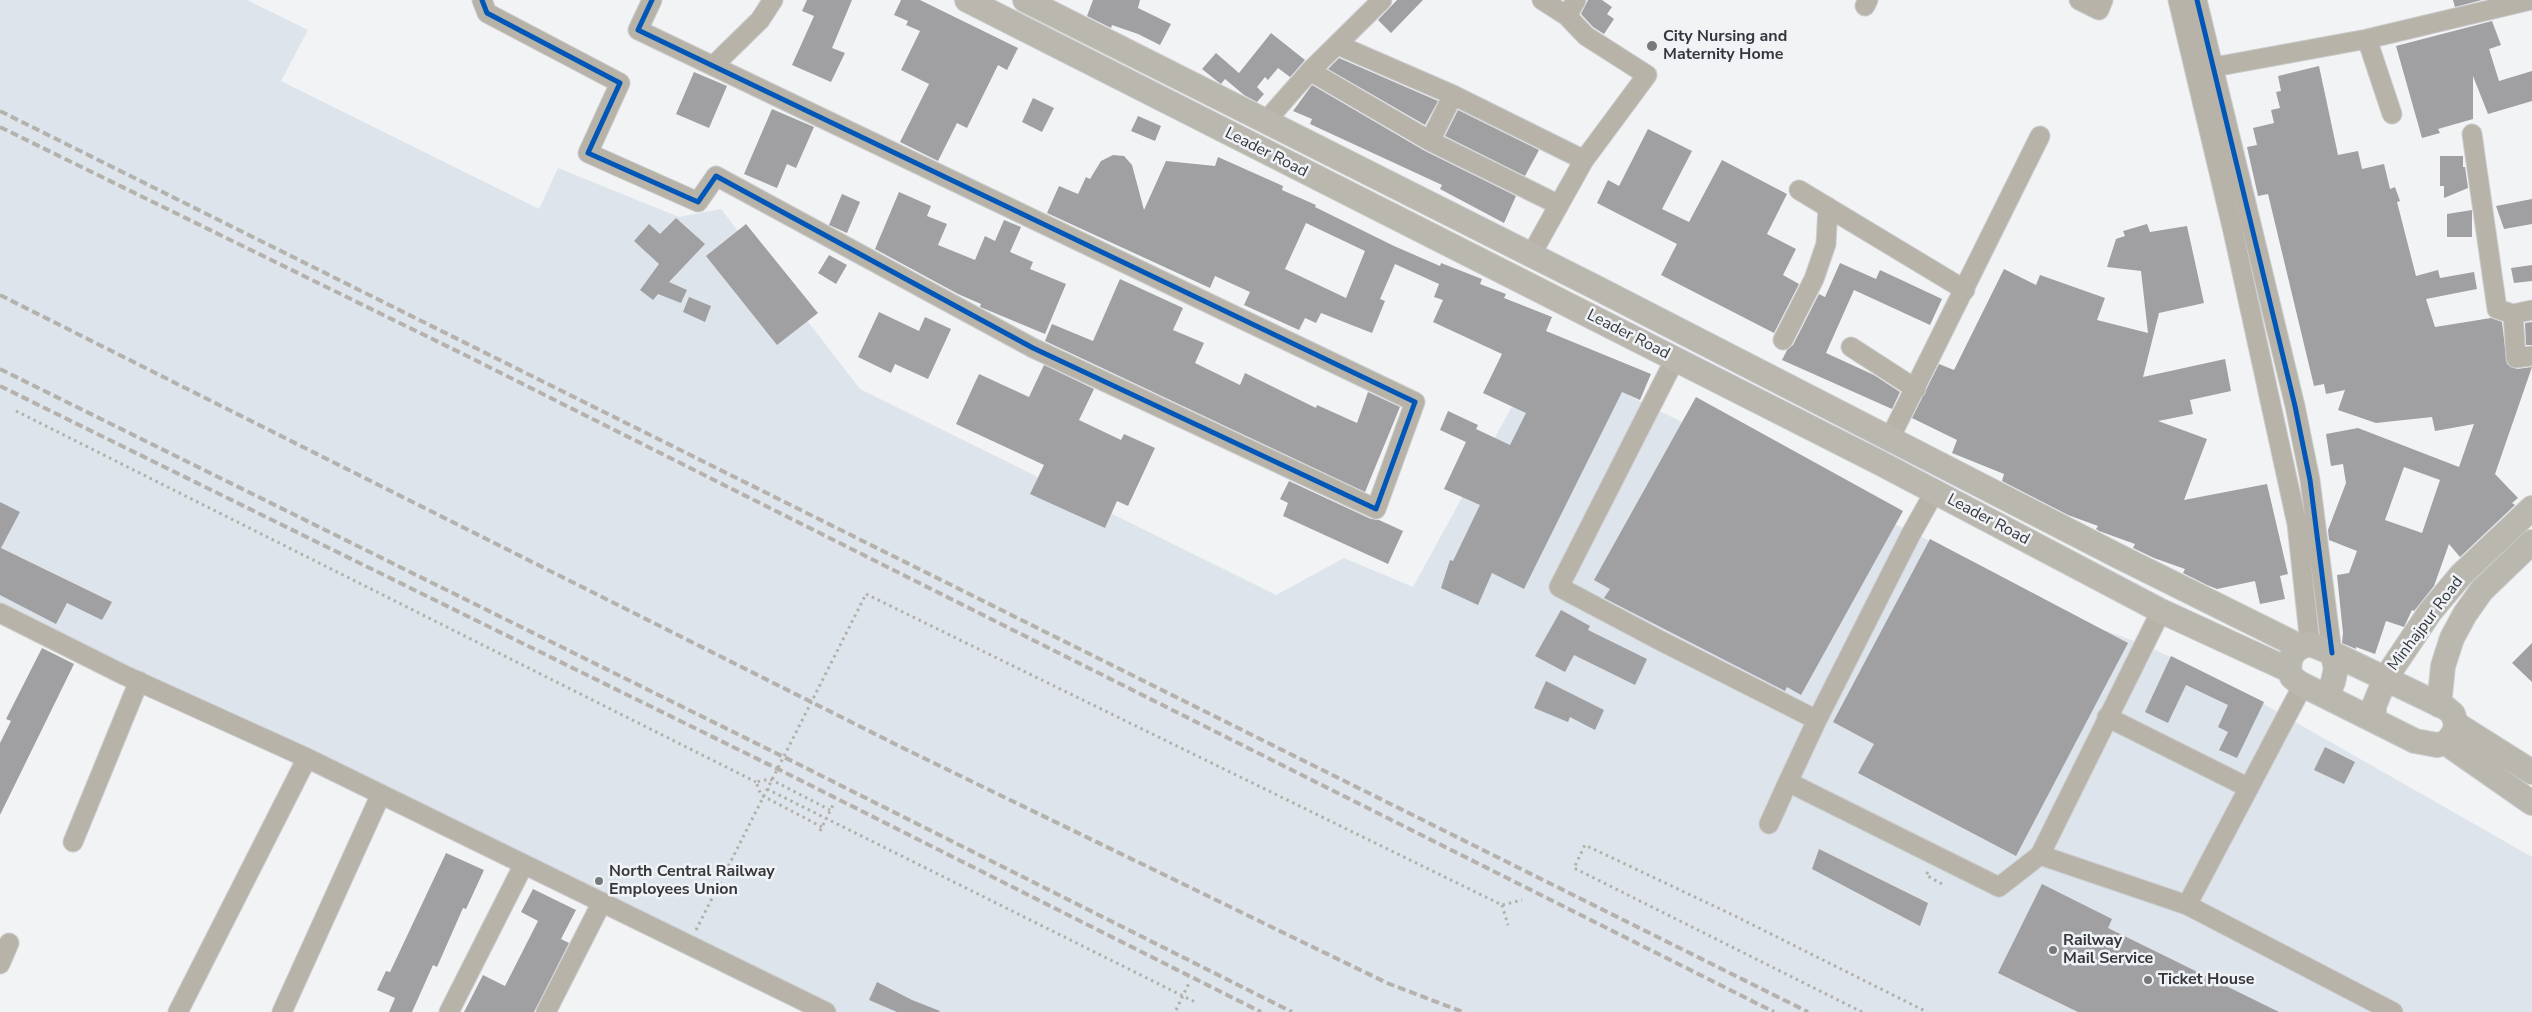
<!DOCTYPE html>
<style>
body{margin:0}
canvas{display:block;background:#f1f3f5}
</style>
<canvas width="2532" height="1012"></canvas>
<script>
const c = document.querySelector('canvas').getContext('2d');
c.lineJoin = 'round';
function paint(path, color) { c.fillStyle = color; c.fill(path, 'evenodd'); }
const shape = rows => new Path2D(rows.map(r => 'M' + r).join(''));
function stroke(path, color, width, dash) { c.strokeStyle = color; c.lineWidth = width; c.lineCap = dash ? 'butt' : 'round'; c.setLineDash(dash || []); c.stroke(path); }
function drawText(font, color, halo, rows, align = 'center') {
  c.font = font + ' "Nunito Sans",sans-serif'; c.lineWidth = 5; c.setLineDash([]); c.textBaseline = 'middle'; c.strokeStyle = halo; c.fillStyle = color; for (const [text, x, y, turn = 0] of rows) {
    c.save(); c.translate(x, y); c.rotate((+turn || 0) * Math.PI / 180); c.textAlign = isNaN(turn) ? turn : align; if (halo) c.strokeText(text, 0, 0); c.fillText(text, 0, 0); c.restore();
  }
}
paint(shape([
 [0,0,247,0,308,30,281,81,539,209,558,168,679,217,721,209,860,389,1276,595,1344,558,1413,587,1543,350,1651,407,1984,567,2101,629,2145,645,2241,691,2532,857,2532,1012,830,1012,0,606]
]), '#dee4eb');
paint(shape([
 [807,0,852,0,832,48,845,53,831,82,792,65,814,16,802,11],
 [901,0,920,0,1018,48,1007,70,998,65,967,128,957,123,938,161,900,142,929,84,901,70,920,31,906,25,908,21,894,15],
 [1093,0,1140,0,1138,8,1171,24,1160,45,1138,34,1112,25,1111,28,1087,16],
 [1397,0,1423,0,1391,33,1378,20],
 [1588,0,1602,0,1612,7,1607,14,1614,19,1604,34,1593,27,1581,14],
 [2453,0,2482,0,2455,7],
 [2492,21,2501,45,2489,49,2499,81,2532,71,2532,101,2488,114,2473,76,2473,119,2438,129,2440,133,2422,138,2396,46],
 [1271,33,1305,60,1290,77,1278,68,1268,80,1265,77,1257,87,1264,94,1257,102,1244,95,1225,79,1221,84,1217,81,1202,69,1216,53,1239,73],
 [1339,58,1438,101,1425,125,1328,69],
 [2319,66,2338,155,2358,151,2362,169,2384,164,2390,189,2395,187,2400,201,2397,202,2416,276,2438,270,2440,278,2474,272,2477,289,2426,299,2435,327,2491,318,2502,322,2507,364,2517,369,2532,367,2495,474,2518,498,2512,503,2515,505,2460,557,2449,544,2434,586,2414,611,2412,610,2404,627,2386,621,2375,654,2356,647,2356,649,2342,643,2343,633,2337,575,2349,573,2357,551,2329,540,2328,530,2346,483,2343,464,2331,466,2326,434,2358,428,2459,467,2474,424,2435,431,2432,417,2376,423,2338,410,2345,390,2326,394,2324,384,2314,386,2268,194,2258,196,2247,147,2257,145,2253,128,2274,123,2271,110,2280,108,2276,92,2281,91,2278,76],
 [2404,467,2440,480,2422,533,2385,520],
 [694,72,727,86,709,128,676,114],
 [1312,85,1425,151,1516,196,1504,223,1440,189,1442,185,1310,124,1312,119,1293,111],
 [1033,98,1054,108,1042,132,1022,122],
 [772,109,814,127,796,168,787,164,777,188,744,174],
 [1458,110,1539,150,1525,176,1445,136],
 [1138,116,1161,126,1155,141,1131,131],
 [1648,129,1692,151,1662,209,1689,222,1722,160,1787,194,1767,234,1796,249,1783,275,1799,284,1774,333,1661,275,1677,244,1597,203,1608,180,1619,186],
 [1113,155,1124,156,1132,165,1144,210,1166,161,1215,166,1218,157,1283,186,1282,190,1316,205,1315,207,1394,246,1440,266,1441,263,1482,279,1480,284,1506,294,1504,298,1552,317,1546,331,1651,374,1640,400,1622,392,1524,589,1492,573,1478,605,1441,588,1450,560,1453,561,1480,505,1444,489,1466,442,1440,430,1448,411,1478,425,1476,429,1510,445,1526,413,1483,393,1502,354,1433,322,1443,300,1434,297,1439,284,1395,264,1380,299,1385,301,1372,333,1321,313,1316,323,1305,318,1299,330,1244,305,1250,292,1215,276,1210,288,1047,213,1059,186,1078,194,1086,177,1090,179,1101,161],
 [1306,223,1365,251,1346,298,1285,269],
 [2440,156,2463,156,2463,167,2465,167,2468,188,2444,198,2444,186,2440,186],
 [899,192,931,206,927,216,947,224,938,245,975,260,985,236,995,241,1004,220,1021,227,1010,252,1033,262,1030,269,1066,284,1045,334,985,309,980,307,981,304,958,294,875,249],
 [842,194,860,202,847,233,829,225],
 [2532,199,2532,224,2504,229,2496,206],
 [2472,210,2472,237,2447,237,2447,214],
 [676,218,705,244,669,282,687,290,681,303,658,294,653,300,640,290,659,264,634,241,649,224,660,234],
 [746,224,818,313,777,345,706,256],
 [2147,224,2150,232,2187,226,2204,303,2159,313,2143,377,2225,359,2231,391,2190,400,2193,414,2158,421,2207,439,2184,500,2267,484,2288,574,2280,576,2285,599,2260,604,2255,581,2217,589,2207,585,2183,573,2185,569,2154,558,2133,548,2135,544,2099,531,2096,529,2098,526,2068,515,2002,481,2004,474,1952,453,1957,440,1912,418,1939,364,1954,370,2004,269,2036,285,2040,275,2105,298,2097,320,2148,333,2141,271,2107,267,2116,239,2125,236,2123,231],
 [829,255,847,265,836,284,818,273],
 [1840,263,1876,279,1880,270,1942,299,1930,325,1854,290,1826,353,1874,375,1900,392,1892,409,1782,360,1787,350,1793,345,1819,294,1825,297],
 [2532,265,2532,281,2514,283,2511,268],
 [1120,279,1183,308,1173,330,1204,343,1195,363,1240,385,1245,373,1316,408,1317,405,1357,423,1368,392,1400,407,1365,492,1045,341,1052,324,1093,341],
 [689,297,711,306,705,322,683,312],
 [879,312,919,331,925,317,951,329,928,379,895,364,891,373,858,357],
 [2532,322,2532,345,2526,345,2525,323],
 [1044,365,1094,389,1079,420,1121,440,1124,434,1155,448,1128,506,1117,501,1105,528,1030,494,1044,465,956,424,979,374,1029,397],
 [1696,397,1903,511,1801,695,1787,687,1785,691,1604,598,1610,589,1594,580],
 [1289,481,1371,519,1379,520,1403,531,1388,564,1283,516,1288,503,1280,499],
 [0,502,20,512,1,548,112,602,102,620,67,603,56,624,0,595],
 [1930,539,2128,643,2016,856,1858,773,1874,744,1833,722],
 [1561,610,1590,626,1588,630,1647,659,1635,685,1574,655,1565,672,1535,656],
 [2532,643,2532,682,2512,663],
 [42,648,74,664,0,815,0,743,11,721,6,719],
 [2171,656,2264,702,2237,758,2219,750,2228,732,2218,727,2228,705,2186,685,2168,723,2145,712],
 [1546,681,1604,710,1595,730,1570,717,1568,722,1534,708],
 [2325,747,2355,762,2344,784,2314,770],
 [1819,849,1928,903,1920,926,1812,869],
 [446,853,484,870,466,909,463,908,437,967,433,965,412,1012,389,1012,395,998,377,990,386,971,390,972],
 [2042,884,2112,919,2108,928,2279,1012,2078,1012,1998,973],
 [533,889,576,910,561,939,569,943,534,1012,464,1012,483,975,505,986,538,921,521,912],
 [877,982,912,1000,940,1011,939,1012,897,1012,869,1000]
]), '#a0a0a2');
const minor = shape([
 [482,0,487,13,620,83,588,153,698,202,716,176,1033,348,1376,509,1415,402,638,30,652,0],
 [2079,0,2099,10,2103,0],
 [2178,0,2233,231,2297,524,2310,644],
 [2197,0,2295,406,2310,480,2332,653],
 [1865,6,1868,0],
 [1567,16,1576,0],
 [2367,39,2392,114],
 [1338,45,1453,95,1584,160],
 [713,66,760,20,773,0],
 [2214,67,2367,39,2531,0],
 [1310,71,1430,141,1559,205],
 [1265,122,1310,71,1382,0],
 [2472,134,2497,309,2513,314,2516,358,2532,356],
 [1430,141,1453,95],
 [1799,190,1965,290],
 [1531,255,1584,160,1647,75,1586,36,1567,16,1542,0],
 [2513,314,2532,310],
 [1783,340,1814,279,1826,244,1828,207],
 [1851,347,1916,389],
 [1675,359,1559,587,1661,641,1817,720,1911,534,1935,491],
 [1890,438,2040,136],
 [0,613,124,675,307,758,826,1012],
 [2107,717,2249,788],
 [1788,782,1817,720],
 [1769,824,1788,782,1999,887,2040,855,2161,611],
 [73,842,139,681],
 [2040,855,2187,905,2393,1012],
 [2187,905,2303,685],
 [0,964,9,943],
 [178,1012,307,758],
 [282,1012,381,794],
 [449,1012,524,864],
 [546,1012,602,902]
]);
const major = shape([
 [967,0,1880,463,2161,611,2289,670],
 [1025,0,1595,287,2118,556,2301,647],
 [2310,644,2332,653,2446,708,2453,714,2456,724,2454,733,2446,743,2437,745,2415,741,2299,683,2292,677,2289,670,2290,660,2294,652,2301,647,2310,644],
 [2321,694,2330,689,2333,682,2336,668,2332,653],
 [2439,705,2443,666,2452,638,2465,614,2482,590,2532,542],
 [2374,720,2374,706,2385,679,2430,612,2461,575,2532,508],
 [2456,724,2532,772],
 [2446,743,2532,803]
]);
stroke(minor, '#cccdcf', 21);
stroke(major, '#cccdcf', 26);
stroke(shape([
 [16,411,756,782],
 [866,594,1502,905,1522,900],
 [767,789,1195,1002],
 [822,827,761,795,756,782,770,779,830,810],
 [820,831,833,805],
 [1928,872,1926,875,1942,884],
 [1502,905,1508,925],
 [1176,1010,1189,983],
 [1862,1012,1574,868,1585,845,1735,916,1927,1012]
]), '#b2b0a8', 3, [2.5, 4]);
stroke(minor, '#b7b3a9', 19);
stroke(major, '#bab7af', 24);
stroke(shape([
 [0,111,1808,1012],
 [0,127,465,355,1774,1012],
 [0,295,903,748,1387,983,1463,1012],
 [0,369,798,764,1292,1012],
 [0,386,786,773,1261,1012]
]), '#b5b2ad', 4, [8, 4]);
stroke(shape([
 [696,930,866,594]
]), '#b2b0a8', 3, [2.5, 4]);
stroke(shape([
 [482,0,487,13,620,83,588,153,698,202,716,176,1033,348,1376,509,1415,402,638,30,652,0],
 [2197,0,2295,406,2310,480,2332,653]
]), '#0057b8', 5);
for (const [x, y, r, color] of [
 [1652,46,6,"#77797b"],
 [599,881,5,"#77797b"],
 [2053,950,5,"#77797b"],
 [2148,980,5,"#77797b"]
]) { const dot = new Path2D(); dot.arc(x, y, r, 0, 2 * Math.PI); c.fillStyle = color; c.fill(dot); stroke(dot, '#eff3f7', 2); }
drawText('bold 16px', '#363739', '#eff3f7', [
 ["City Nursing and",1663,37],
 ["Maternity Home",1663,55],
 ["North Central Railway",609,872],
 ["Employees Union",609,890],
 ["Railway",2063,941],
 ["Mail Service",2063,959],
 ["Ticket House",2158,980]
], 'left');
drawText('16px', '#363739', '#eff3f7', [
 ["Leader Road",1266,153,27],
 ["Leader Road",1628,335,27],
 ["Leader Road",1988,520,28],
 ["Minhajpur Road",2426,624,-53]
]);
</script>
